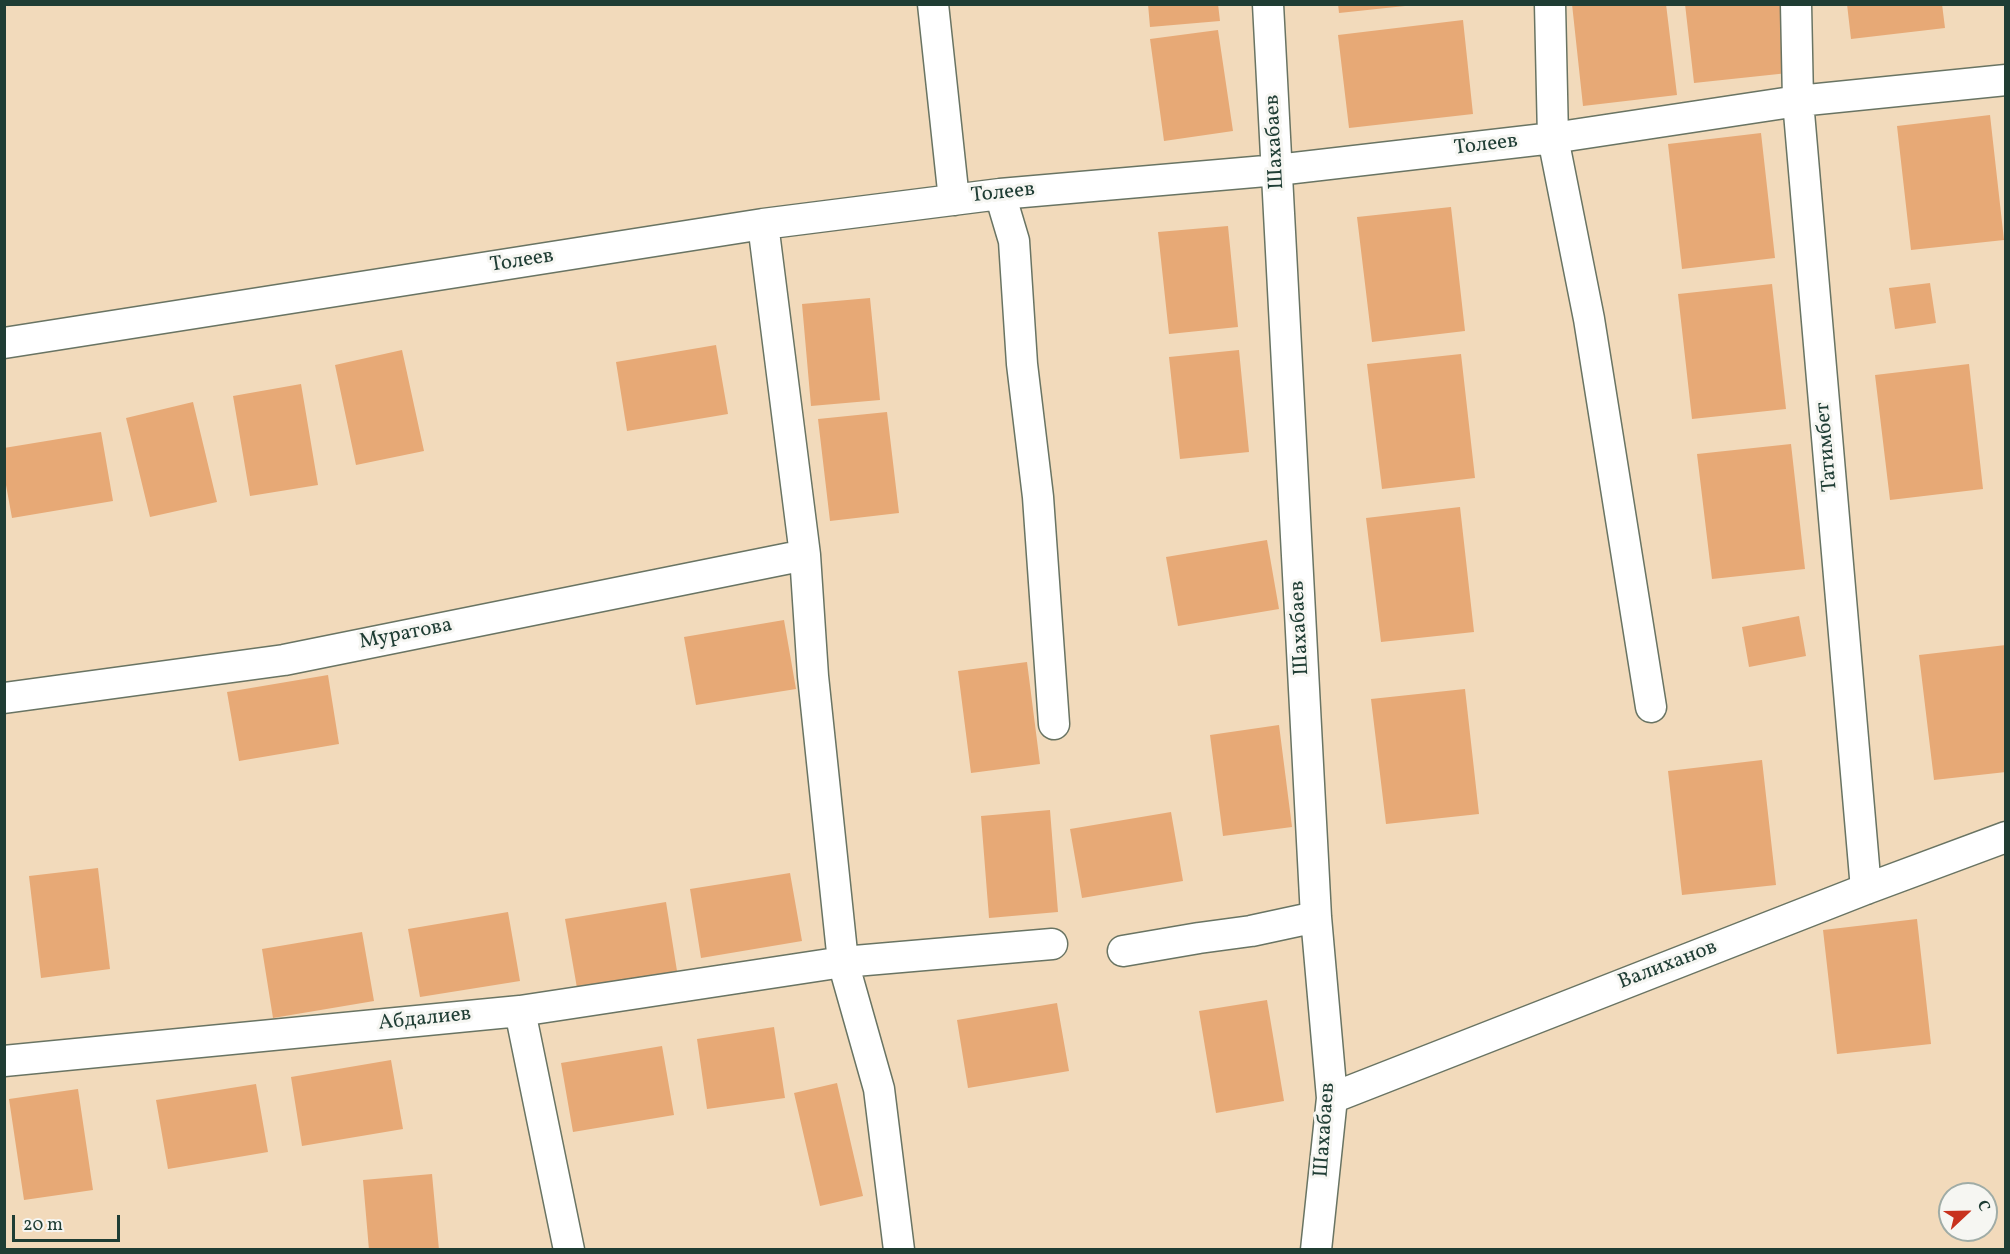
<!DOCTYPE html>
<meta charset="utf-8">
<style>
body{margin:0}
#map{position:relative;width:2010px;height:1254px;overflow:hidden;background:#f2dabb;font-family:Vollkorn,serif}
canvas{display:block}
.frame{position:absolute;inset:0;border:6px solid #1f3d34;pointer-events:none}
.north{position:absolute;left:1938px;top:1182px;width:60px;height:60px;box-sizing:border-box;background:#f6f6f2;border:2px solid #a0aca6;border-radius:50%;rotate:68deg;font-size:16px;font-weight:700;line-height:24px;text-align:center;color:#1f3d34}
.north::after{content:'';display:block;margin:auto;width:21px;height:27px;background:#c8321e;clip-path:polygon(50% 0,100% 100%,50% 72%,0 100%)}
.scale{position:absolute;left:12px;top:1215px;width:108px;height:27px;box-sizing:border-box;border:3px solid #1f3d34;border-top:0;padding-left:8px;font-size:18px;line-height:21px;white-space:nowrap;color:#1f3d34;-webkit-text-stroke:4px #f6f6f2;paint-order:stroke}
</style>
<div id="map">
<canvas width="2010" height="1254"></canvas>
<div class="frame"></div>
<div class="north">С</div>
<div class="scale">20 m</div>
</div>
<script>
const c = document.querySelector('canvas').getContext('2d');
c.lineJoin = 'round';
function paint(path, color) { c.fillStyle = color; c.fill(path, 'evenodd'); }
const shape = rows => new Path2D(rows.map(r => 'M' + r).join(''));
function stroke(path, color, width, dash) { c.strokeStyle = color; c.lineWidth = width; c.lineCap = dash ? 'butt' : 'round'; c.setLineDash(dash || []); c.stroke(path); }
function drawText(font, color, halo, rows, align = 'center') {
  c.font = font + ' Vollkorn,serif'; c.lineWidth = 6; c.setLineDash([]); c.textBaseline = 'middle'; c.strokeStyle = halo; c.fillStyle = color; for (const [text, x, y, turn = 0] of rows) {
    c.save(); c.translate(x, y); c.rotate((+turn || 0) * Math.PI / 180); c.textAlign = isNaN(turn) ? turn : align; if (halo) c.strokeText(text, 0, 0); c.fillText(text, 0, 0); c.restore();
  }
}
paint(shape([
 [1148,4,1218,4,1220,21,1150,27],
 [1338,4,1405,4,1405,6,1339,13],
 [1572,4,1666,4,1677,95,1583,106],
 [1685,4,1780,4,1788,73,1694,83],
 [1847,4,1942,4,1945,28,1851,39],
 [1463,20,1473,114,1349,128,1338,35],
 [1218,30,1233,131,1164,141,1150,39],
 [1990,115,2004,240,1911,250,1897,126],
 [1761,133,1775,258,1682,269,1668,144],
 [1451,207,1465,331,1372,342,1357,217],
 [1228,226,1238,327,1169,334,1158,232],
 [1930,283,1936,323,1895,329,1889,288],
 [1772,284,1786,409,1692,419,1678,294],
 [870,298,880,400,811,406,802,304],
 [716,345,728,414,627,431,616,362],
 [402,350,424,451,356,465,335,365],
 [1239,350,1249,452,1180,459,1169,357],
 [1461,354,1475,478,1382,489,1367,364],
 [1969,364,1983,489,1890,500,1875,375],
 [301,384,318,485,250,496,233,396],
 [193,402,217,502,150,517,126,418],
 [887,412,899,513,830,521,818,419],
 [101,432,113,501,12,518,4,474,4,448],
 [1791,444,1805,569,1712,579,1697,454],
 [1460,507,1474,632,1381,642,1366,518],
 [1267,540,1279,609,1178,626,1166,557],
 [1799,616,1806,656,1749,667,1742,627],
 [784,620,796,689,696,705,684,637],
 [2006,645,2006,772,1934,780,1919,655],
 [1027,662,1040,764,971,773,958,671],
 [328,675,339,744,239,761,227,692],
 [1465,689,1479,814,1386,824,1371,699],
 [1279,725,1292,827,1223,836,1210,735],
 [1762,760,1776,885,1682,895,1668,771],
 [1050,810,1058,912,989,918,981,816],
 [1171,812,1183,881,1082,898,1070,829],
 [98,868,110,969,41,978,29,876],
 [790,873,802,941,701,958,690,889],
 [666,902,677,971,577,988,565,919],
 [508,912,520,981,420,997,408,929],
 [1917,919,1931,1044,1837,1054,1823,930],
 [362,932,374,1001,273,1018,262,949],
 [1267,1000,1284,1101,1216,1113,1199,1011],
 [1057,1003,1069,1071,968,1088,957,1020],
 [774,1027,785,1098,707,1109,697,1039],
 [662,1046,674,1115,573,1132,561,1063],
 [391,1060,403,1129,302,1146,291,1077],
 [837,1083,863,1196,820,1206,794,1093],
 [256,1084,268,1152,168,1169,156,1100],
 [78,1089,93,1190,24,1200,9,1099],
 [432,1174,439,1250,369,1250,363,1180]
]), '#e7a976');
const minor = shape([
 [933,4,954,200],
 [1268,4,1316,917,1332,1098,1316,1250],
 [1550,4,1553,138,1589,319,1651,707],
 [1796,4,1798,101,1866,889],
 [1000,194,1014,241,1022,364,1038,497,1054,724],
 [763,224,805,555,813,676,843,962,879,1089,899,1250],
 [4,343,763,224,1000,194,1277,170,1553,138,1798,101,2006,80],
 [4,698,284,660,805,555],
 [1123,951,1199,938,1251,931,1316,917],
 [520,1011,569,1250],
 [4,1061,520,1011,843,962,1052,944],
 [1332,1098,1866,889,2006,837]
]);
stroke(minor, '#697463', 33);
stroke(minor, '#fff', 30);
drawText('21px', '#1f3d34', '#f6f6f2', [
 ["Шахабаев",1276,142,-93],
 ["Толеев",1486,146,-7],
 ["Толеев",1003,194,-6],
 ["Толеев",522,262,-9],
 ["Татимбет",1828,447,-95],
 ["Шахабаев",1301,628,-93],
 ["Муратова",406,635,-11],
 ["Валиханов",1668,966,-21],
 ["Абдалиев",425,1020,-6],
 ["Шахабаев",1326,1130,-86]
]);
</script>
